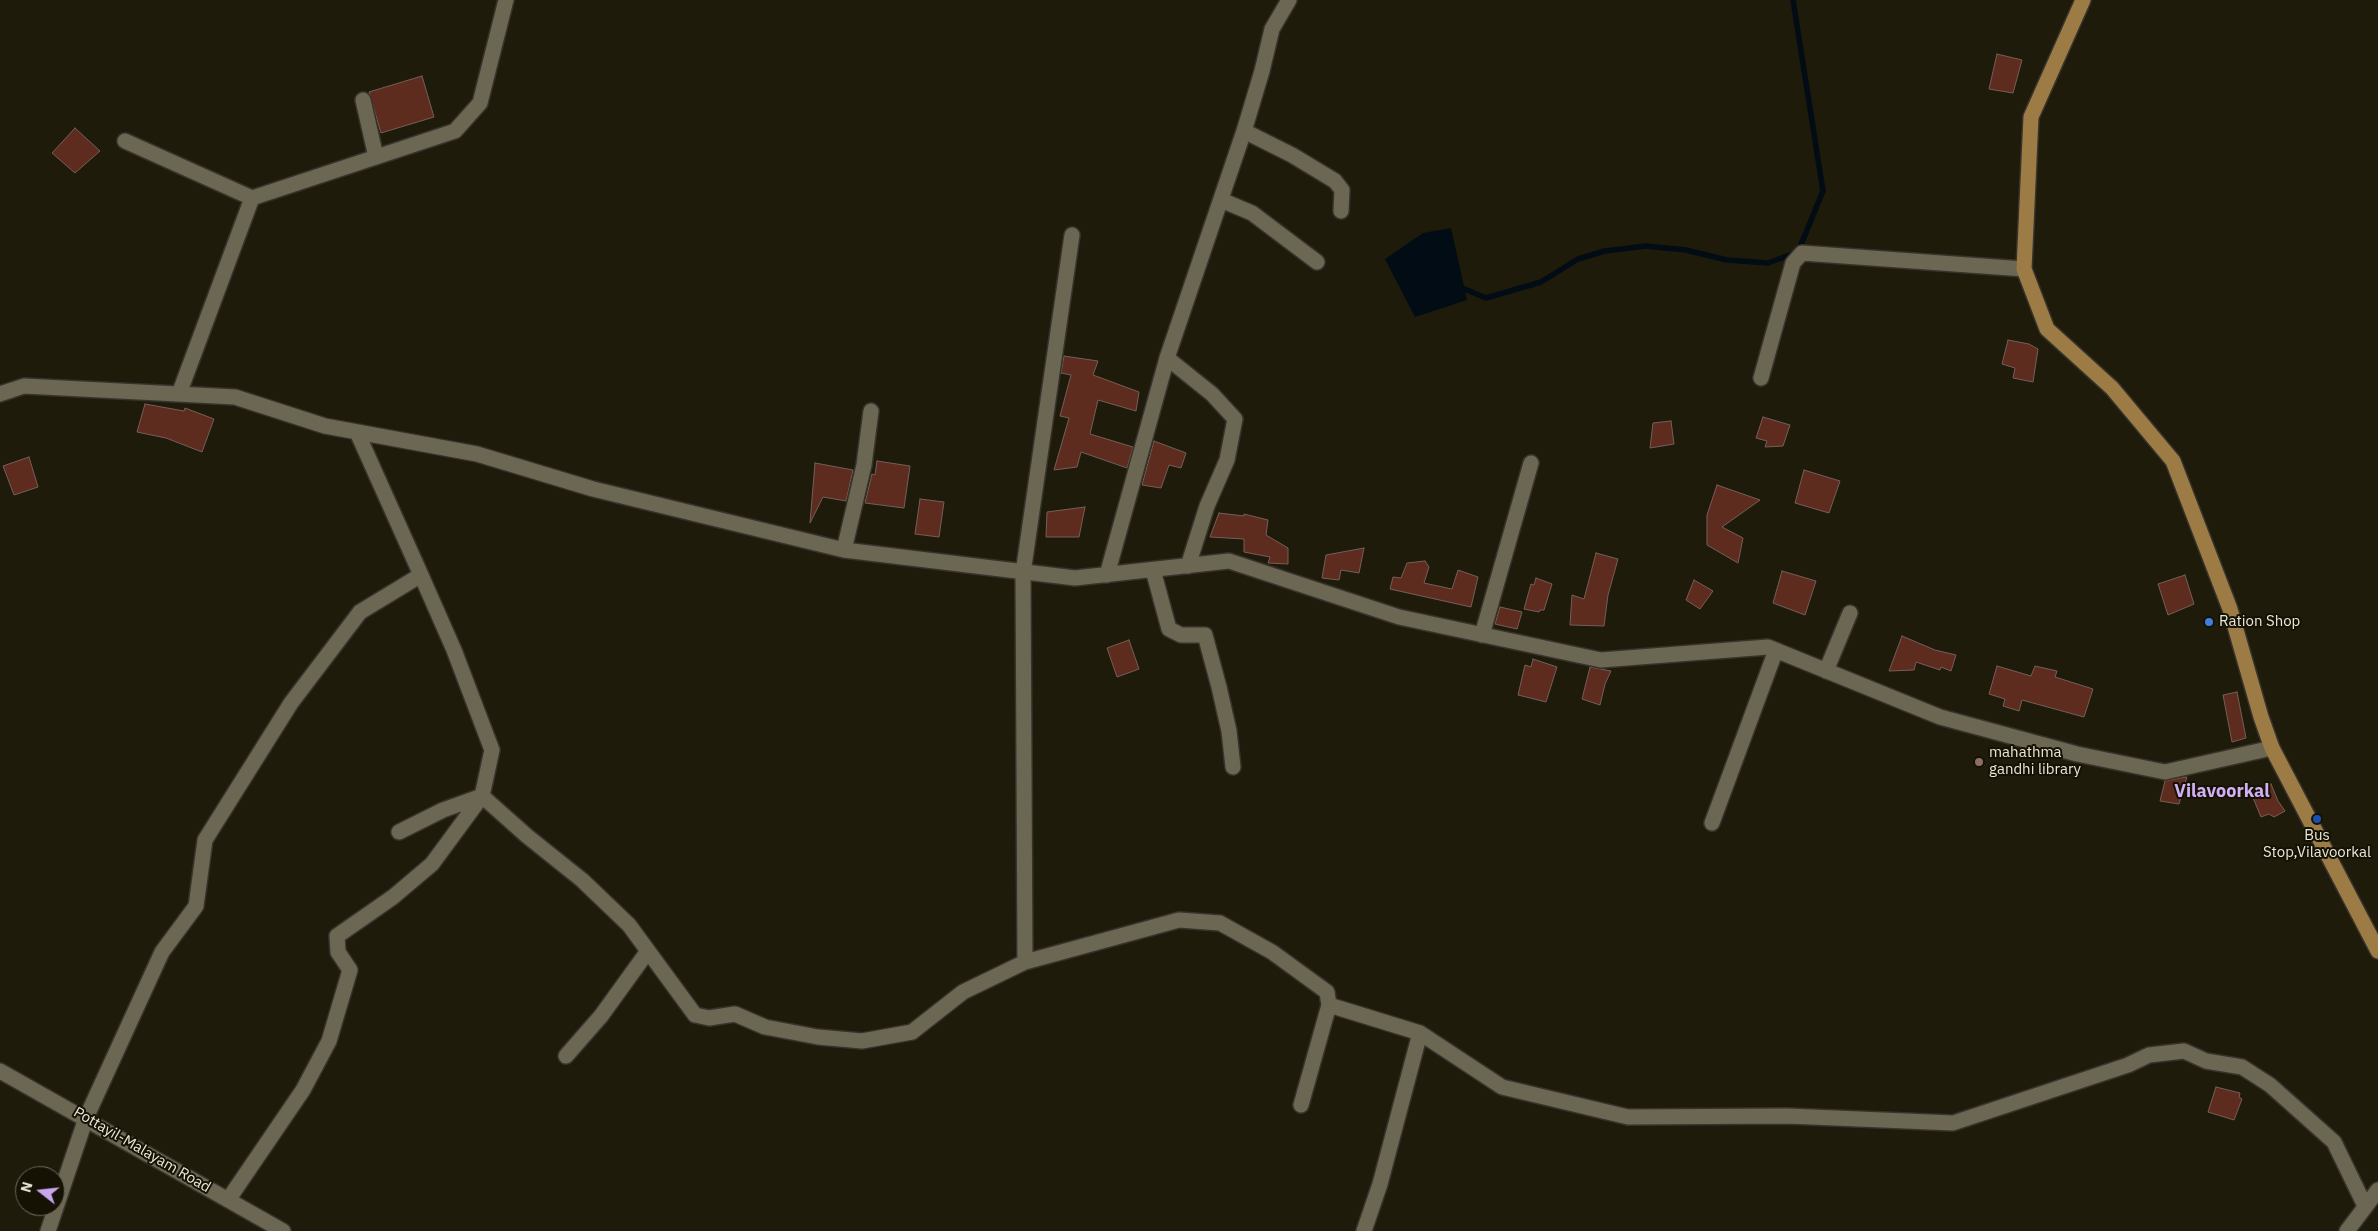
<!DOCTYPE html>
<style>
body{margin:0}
#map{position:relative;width:2378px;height:1231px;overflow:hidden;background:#1f1b0a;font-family:"IBM Plex Sans",sans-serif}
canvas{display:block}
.north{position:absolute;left:15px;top:1166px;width:50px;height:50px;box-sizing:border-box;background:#161203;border:1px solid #6a6759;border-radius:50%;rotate:286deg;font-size:14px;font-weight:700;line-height:20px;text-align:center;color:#e9e7db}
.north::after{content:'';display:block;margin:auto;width:18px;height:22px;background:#c8a6ef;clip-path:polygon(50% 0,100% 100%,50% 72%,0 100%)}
</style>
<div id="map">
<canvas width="2378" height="1231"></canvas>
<div class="north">N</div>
</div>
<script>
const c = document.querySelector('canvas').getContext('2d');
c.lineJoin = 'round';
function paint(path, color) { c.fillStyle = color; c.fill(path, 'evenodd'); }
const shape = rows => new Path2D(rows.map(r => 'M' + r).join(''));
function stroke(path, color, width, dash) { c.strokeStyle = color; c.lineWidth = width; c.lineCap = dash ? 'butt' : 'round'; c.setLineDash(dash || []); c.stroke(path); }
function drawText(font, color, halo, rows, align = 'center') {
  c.font = font + ' "IBM Plex Sans",sans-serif'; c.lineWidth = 4; c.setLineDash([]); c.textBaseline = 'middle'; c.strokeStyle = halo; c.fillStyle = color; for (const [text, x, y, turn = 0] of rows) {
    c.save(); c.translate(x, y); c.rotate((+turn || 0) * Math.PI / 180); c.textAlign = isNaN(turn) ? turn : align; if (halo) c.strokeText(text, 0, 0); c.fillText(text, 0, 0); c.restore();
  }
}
paint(shape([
 [1451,228,1467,300,1415,317,1385,259,1423,233]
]), '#010c15');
stroke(shape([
 [1460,287,1486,298,1541,282,1578,259,1605,251,1646,246,1686,250,1727,260,1768,263,1798,252,1823,191,1793,0]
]), '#010c15', 5.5);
const building = shape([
 [1997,54,2022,60,2013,93,1989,89,1997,54],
 [422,76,434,117,381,133,369,92,422,76],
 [75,128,100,151,75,173,52,153,75,128],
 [2008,340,2029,344,2038,349,2033,382,2013,378,2015,368,2002,364,2008,340],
 [1064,356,1098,361,1093,375,1139,392,1136,411,1098,400,1090,434,1133,447,1127,468,1081,452,1077,467,1054,470,1069,418,1060,416,1071,375,1061,373,1064,356],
 [145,404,184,411,185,408,214,419,202,452,166,438,137,432,145,404],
 [1763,417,1790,425,1783,446,1765,447,1767,441,1756,438,1763,417],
 [1671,421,1674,444,1650,448,1653,423,1671,421],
 [1154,441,1186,453,1181,468,1169,465,1161,488,1142,485,1154,441],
 [29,457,38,487,14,495,3,466,29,457],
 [877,461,910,466,904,508,865,503,872,474,875,475,877,461],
 [815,463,853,470,846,501,823,497,810,523,815,463],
 [1804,470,1840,481,1829,513,1795,503,1804,470],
 [1717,485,1760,500,1722,527,1743,538,1738,563,1707,545,1707,515,1717,485],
 [920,499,944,502,939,537,915,534,920,499],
 [1085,507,1079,537,1046,537,1047,512,1085,507],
 [1219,513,1244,516,1244,514,1268,520,1266,535,1288,548,1288,564,1268,563,1270,557,1244,552,1244,539,1210,537,1219,513],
 [1364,548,1359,573,1341,570,1339,580,1322,578,1326,555,1364,548],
 [1596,553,1618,559,1608,595,1604,626,1570,625,1572,595,1584,599,1596,553],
 [1425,561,1429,567,1424,583,1452,589,1458,570,1478,577,1471,607,1390,589,1393,577,1401,578,1407,563,1425,561],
 [1782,571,1816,581,1805,615,1773,603,1782,571],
 [2185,575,2194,604,2168,615,2158,584,2185,575],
 [1536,578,1552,584,1544,610,1540,610,1539,612,1524,609,1531,584,1534,585,1536,578],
 [1694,580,1713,591,1700,609,1686,600,1694,580],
 [1500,607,1522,612,1517,629,1495,624,1500,607],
 [1902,636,1935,650,1956,655,1951,671,1941,667,1940,670,1916,662,1914,670,1889,671,1902,636],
 [1129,640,1139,669,1117,677,1107,648,1129,640],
 [1533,659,1557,667,1546,702,1518,695,1525,665,1531,667,1533,659],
 [1997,666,2031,676,2035,666,2057,671,2055,677,2093,689,2084,717,2022,700,2019,711,2003,706,2005,699,1989,694,1997,666],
 [1590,667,1611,671,1605,684,1600,705,1582,699,1590,667],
 [2237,692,2246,738,2232,742,2223,695,2237,692],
 [2185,777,2187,777,2179,804,2160,801,2165,781,2185,777],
 [2271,784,2278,801,2285,811,2274,817,2269,814,2261,817,2251,793,2271,784],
 [2216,1087,2240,1093,2239,1097,2242,1099,2234,1120,2208,1112,2216,1087]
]);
paint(building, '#5d2c1f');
stroke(building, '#745f58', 1);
const minor = shape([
 [363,100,376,157],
 [1244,131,1292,155,1335,181,1342,190,1341,211],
 [125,141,252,198],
 [1221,200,1252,213,1317,262],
 [1761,378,1793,263,1802,253,2024,269],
 [0,394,24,386,235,397,325,426,477,454,593,489,844,550,1075,578,1229,561,1399,617,1601,660,1768,647,1940,717,2077,754,2165,772,2272,748],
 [179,394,252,198,455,131,480,103,506,0],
 [844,550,864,465,871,411],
 [1188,566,1207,506,1227,460,1235,419,1212,394,1167,358,1244,131,1262,71,1272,29,1289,0],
 [1153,570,1169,629,1181,635,1205,635,1219,687,1229,731,1233,767],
 [1107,575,1167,358],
 [1482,635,1531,463],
 [1826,671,1850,613],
 [1712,823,1776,650],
 [399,832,443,810,482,796,527,836,582,880,629,925,695,1015,709,1018,735,1014,765,1027,818,1037,862,1041,912,1032,963,992,1025,962,1179,920,1220,923,1272,952,1327,992,1329,1005,1301,1105],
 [1025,962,1023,573,1072,235],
 [1329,1005,1420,1033,1502,1087,1628,1117,1788,1116,1953,1123,2128,1065,2149,1055,2184,1051,2206,1061,2242,1067,2270,1085,2334,1142,2365,1206],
 [566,1056,601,1016,648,951],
 [0,1071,283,1231],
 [228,1200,303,1090,329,1041,350,970,338,952,337,936,393,897,432,864,482,796,492,750,454,650,421,575],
 [48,1231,86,1118,162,952,196,906,205,840,291,703,360,612,421,575,357,432],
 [1364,1231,1380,1184,1420,1033],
 [2347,1231,2378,1190]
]);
const major = shape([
 [2083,0,2031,117,2024,269,2047,329,2112,388,2173,461,2230,609,2261,717,2272,748,2378,951]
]);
stroke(minor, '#36332c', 18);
stroke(major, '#36332c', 18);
stroke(minor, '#6b6753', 15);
stroke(major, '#9d7b45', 15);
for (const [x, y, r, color] of [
 [2209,622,5,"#3f7fe0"],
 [1979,762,5,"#8d6e63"],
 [2317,819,5,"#1a4fb4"]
]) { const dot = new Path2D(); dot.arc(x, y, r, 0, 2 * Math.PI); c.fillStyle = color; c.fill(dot); stroke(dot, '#161203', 2); }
drawText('15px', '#e9e7db', '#161203', [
 ["Ration Shop",2219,622],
 ["mahathma",1989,753],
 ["gandhi library",1989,770],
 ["Bus",2317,836,"center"],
 ["Stop,Vilavoorkal",2317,853,"center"]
], 'left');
drawText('15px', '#e9e7db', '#161203', [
 ["Pottayil-Malayam Road",142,1150,30]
]);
drawText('bold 18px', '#d1b1f5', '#161203', [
 ["Vilavoorkal",2222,792]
]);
</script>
